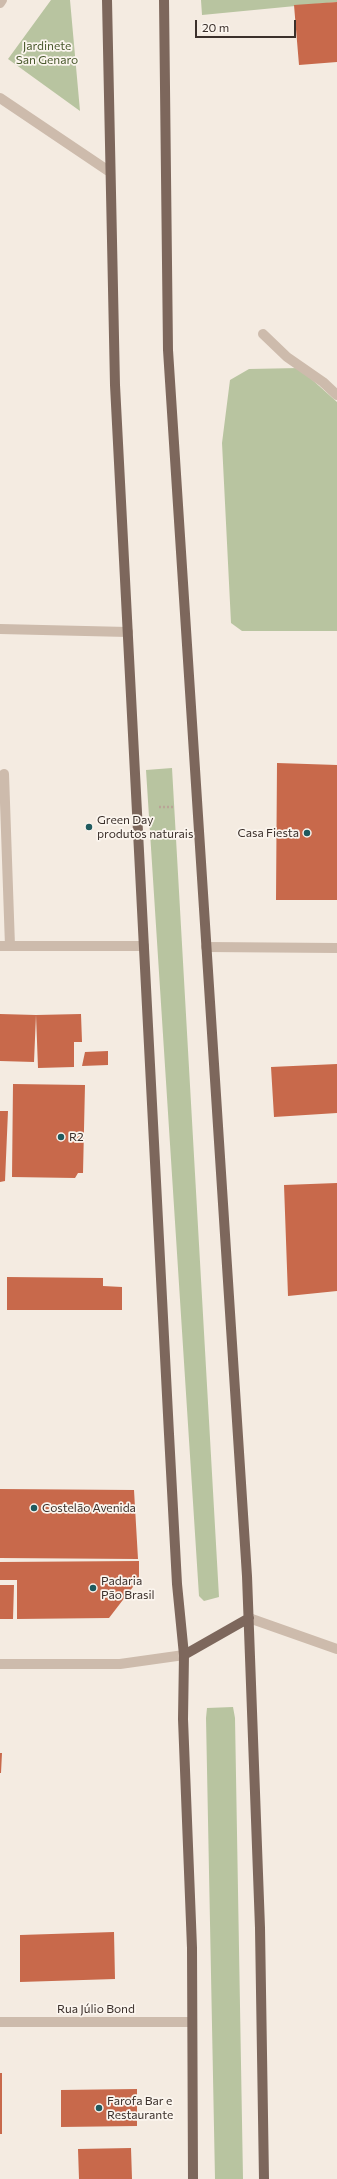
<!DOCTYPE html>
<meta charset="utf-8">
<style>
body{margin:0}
#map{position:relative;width:337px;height:2179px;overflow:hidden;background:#f4ebe1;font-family:Commissioner,sans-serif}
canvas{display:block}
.scale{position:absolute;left:195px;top:20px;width:101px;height:18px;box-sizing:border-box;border:2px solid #3b302b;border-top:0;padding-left:5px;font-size:12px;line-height:14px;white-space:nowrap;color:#3b302b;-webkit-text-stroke:3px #fbf5ee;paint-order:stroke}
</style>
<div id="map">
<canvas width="337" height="2179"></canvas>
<div class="scale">20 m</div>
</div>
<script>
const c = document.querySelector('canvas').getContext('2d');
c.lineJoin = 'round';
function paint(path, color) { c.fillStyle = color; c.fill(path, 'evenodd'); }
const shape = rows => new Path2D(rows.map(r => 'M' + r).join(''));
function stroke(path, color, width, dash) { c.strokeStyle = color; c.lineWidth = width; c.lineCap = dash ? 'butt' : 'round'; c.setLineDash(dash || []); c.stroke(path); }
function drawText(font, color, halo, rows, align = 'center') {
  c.font = font + ' Commissioner,sans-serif'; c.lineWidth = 3.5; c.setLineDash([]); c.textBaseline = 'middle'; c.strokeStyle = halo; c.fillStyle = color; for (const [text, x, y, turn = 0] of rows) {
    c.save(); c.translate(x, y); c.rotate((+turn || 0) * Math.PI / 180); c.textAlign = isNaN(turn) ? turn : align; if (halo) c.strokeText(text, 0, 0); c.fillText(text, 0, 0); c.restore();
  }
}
paint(shape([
 [51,0,70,0,80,111,8,59],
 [201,0,337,0,337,2,202,15],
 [299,368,337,402,337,631,242,631,231,623,222,443,230,380,249,369],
 [172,768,219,1597,204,1601,199,1596,146,770],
 [233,1707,235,1718,243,2179,215,2179,206,1718,207,1708]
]), '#b8c4a0');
paint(shape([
 [337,2,337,62,299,65,294,5],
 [277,763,337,765,337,900,276,900],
 [0,1014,36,1015,34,1062,0,1061],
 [81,1014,82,1042,74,1042,74,1067,38,1068,36,1015],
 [108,1051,108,1065,82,1066,85,1052],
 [337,1064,337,1113,274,1117,271,1067],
 [13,1084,85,1085,83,1173,78,1173,75,1178,12,1177],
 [0,1111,8,1111,5,1181,0,1182],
 [337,1183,337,1291,288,1296,284,1185],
 [7,1277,103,1278,103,1286,122,1287,122,1310,7,1310],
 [0,1489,134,1490,138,1559,0,1558],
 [139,1561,139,1579,109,1618,17,1619,17,1580,0,1580,0,1562],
 [0,1585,14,1585,13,1619,0,1619],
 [0,1753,2,1753,1,1773,0,1773],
 [114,1932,115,1979,20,1982,20,1935],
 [0,2073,2,2073,2,2134,0,2134],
 [137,2089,137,2126,61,2127,61,2090],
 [131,2148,132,2179,79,2179,78,2149]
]), '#c8694b');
stroke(shape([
 [159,807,174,807]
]), '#b9a596', 2.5, [2, 2]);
stroke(shape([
 [0,3,2,0],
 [0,98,110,172],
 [263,334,287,357,323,382,337,395],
 [0,629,128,632],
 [4,774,10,946],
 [0,946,144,946],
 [206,947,337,948],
 [249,1618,337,1649],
 [0,1664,120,1664,184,1655],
 [0,2022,192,2022]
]), '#cdbbac', 10);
stroke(shape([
 [107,0,115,385,169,1434,177,1584,184,1655,183,1719,192,1948,193,2179],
 [164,0,168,350,247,1576,260,1928,264,2179],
 [184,1655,249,1618]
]), '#7d675c', 10);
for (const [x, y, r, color] of [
 [89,827,4,"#1f5a5e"],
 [307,833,4,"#1f5a5e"],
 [61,1137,4,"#1f5a5e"],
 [34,1508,4,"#1f5a5e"],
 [93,1588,4,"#1f5a5e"],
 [99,2108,4,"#1f5a5e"]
]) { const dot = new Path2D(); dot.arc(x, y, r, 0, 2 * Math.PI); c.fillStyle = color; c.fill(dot); stroke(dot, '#fbf5ee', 1.5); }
drawText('12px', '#4a5a2e', '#fbf5ee', [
 ["Jardinete",47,46],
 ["San Genaro",47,60]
]);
drawText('12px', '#3b302b', '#fbf5ee', [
 ["Green Day",97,820],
 ["produtos naturais",97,834],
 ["Casa Fiesta",299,833,"right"],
 ["R2",69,1137],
 ["Costelão Avenida",42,1508],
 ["Padaria",101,1581],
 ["Pão Brasil",101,1595],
 ["Farofa Bar e",107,2101],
 ["Restaurante",107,2115]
], 'left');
drawText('12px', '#3b302b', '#fbf5ee', [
 ["Rua Júlio Bond",96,2009]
]);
</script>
